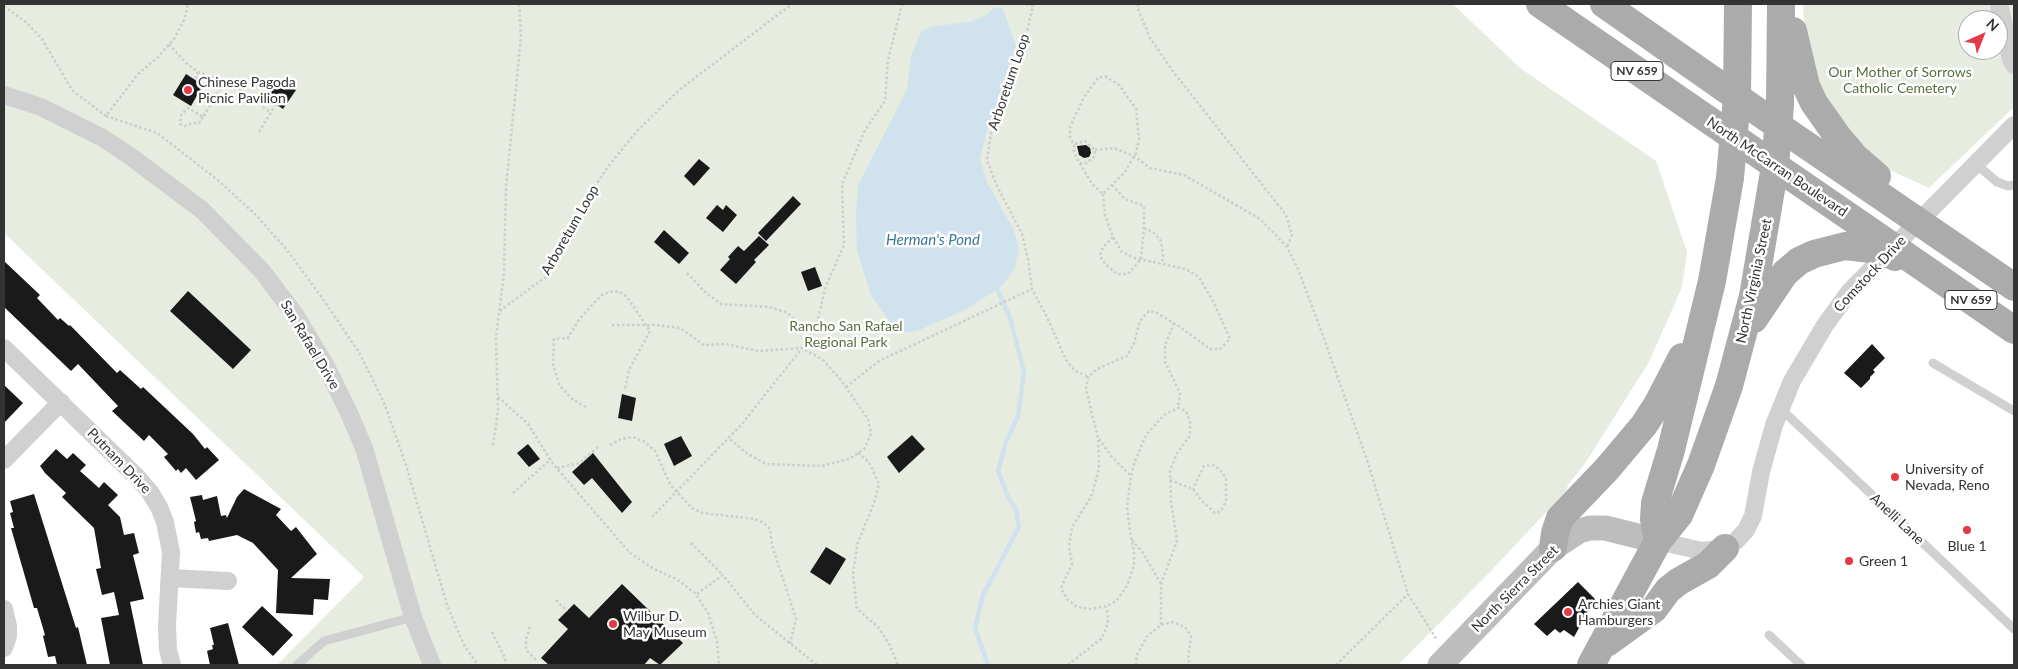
<!DOCTYPE html>
<style>
body{margin:0}
#map{position:relative;width:2018px;height:669px;overflow:hidden;background:#fff;font-family:Lato,sans-serif}
canvas{display:block}
.frame{position:absolute;inset:0;border:5px solid #333;pointer-events:none}
.north{position:absolute;left:1958px;top:10px;width:50px;height:50px;box-sizing:border-box;background:#fff;border:1px solid #adadad;border-radius:50%;rotate:44deg;font-size:14px;font-weight:700;line-height:20px;text-align:center;color:#333}
.north::after{content:'';display:block;margin:auto;width:18px;height:22px;background:#e63946;clip-path:polygon(50% 0,100% 100%,50% 72%,0 100%)}
</style>
<div id="map">
<canvas width="2018" height="669"></canvas>
<div class="frame"></div>
<div class="north">N</div>
</div>
<script>
const c = document.querySelector('canvas').getContext('2d');
c.lineJoin = 'round';
function paint(path, color) { c.fillStyle = color; c.fill(path, 'evenodd'); }
const shape = rows => new Path2D(rows.map(r => 'M' + r).join(''));
function stroke(path, color, width, dash) { c.strokeStyle = color; c.lineWidth = width; c.lineCap = dash ? 'butt' : 'round'; c.setLineDash(dash || []); c.stroke(path); }
function drawText(font, color, halo, rows, align = 'center') {
  c.font = font + ' Lato,sans-serif'; c.lineWidth = 5; c.setLineDash([]); c.textBaseline = 'middle'; c.strokeStyle = halo; c.fillStyle = color; for (const [text, x, y, turn = 0] of rows) {
    c.save(); c.translate(x, y); c.rotate((+turn || 0) * Math.PI / 180); c.textAlign = isNaN(turn) ? turn : align; if (halo) c.strokeText(text, 0, 0); c.fillText(text, 0, 0); c.restore();
  }
}
paint(shape([
 [4,4,1453,4,1520,68,1656,161,1687,252,1682,287,1649,362,1586,462,1568,485,1566,491,1491,571,1398,665,277,665,364,577,4,233],
 [1803,4,2014,4,2014,107,1929,188,1877,164,1822,95,1804,24],
 [1968,20,1998,20,1998,50,1968,50]
]), '#e6ecdf');
paint(shape([
 [995,7,1003,9,1016,46,987,131,980,159,987,183,1013,228,1019,247,1015,268,1001,287,965,310,917,331,898,333,871,295,857,251,856,217,858,185,907,90,911,56,921,32,930,27,973,21,988,14]
]), '#cfe2ee');
stroke(shape([
 [988,665,975,628,983,595,1019,527,1016,509,1008,497,998,471,1006,442,1018,416,1024,372,1010,318,997,289]
]), '#cfe2ee', 4.5);
paint(shape([
 [186,74,203,85,191,106,173,95],
 [280,79,296,90,283,109,267,98],
 [1086,145,1090,148,1091,153,1089,157,1084,158,1079,155,1077,146],
 [699,159,710,168,694,186,684,176],
 [793,196,801,204,766,241,758,233],
 [717,205,723,210,726,205,737,215,723,232,706,218],
 [664,230,689,253,679,264,654,242],
 [759,236,769,245,754,260,756,262,736,284,720,270,730,259,728,257,738,246,744,251],
 [4,261,40,295,37,298,58,320,60,318,69,326,70,325,117,373,120,370,141,389,143,387,193,434,205,449,207,447,219,460,196,480,186,468,181,473,178,469,176,471,164,457,168,454,149,435,144,441,112,411,118,406,78,364,71,371,4,307],
 [815,267,822,286,808,291,801,272],
 [188,291,251,350,233,369,170,311],
 [1872,344,1885,358,1873,370,1875,372,1870,377,1870,379,1861,388,1844,373],
 [4,385,23,403,4,423],
 [622,394,636,398,632,421,618,418],
 [912,435,925,449,899,473,887,457],
 [681,436,692,456,674,466,664,444],
 [528,444,540,459,529,467,517,453],
 [56,449,67,459,73,453,86,465,80,471,99,488,104,482,118,495,108,505,120,517,124,535,134,533,139,553,133,555,144,599,130,602,143,665,110,665,101,618,119,615,114,592,102,595,96,569,101,568,94,528,62,497,66,493,45,473,40,466],
 [593,453,632,502,622,513,592,478,584,485,572,472],
 [244,489,281,509,276,515,291,531,296,527,317,554,291,578,330,579,328,600,314,599,313,615,276,613,278,570,253,543,237,535,209,541,208,538,201,539,199,532,196,533,194,522,196,521,190,497,202,495,203,500,217,496,221,516,226,515,227,518,237,497],
 [34,494,76,628,78,627,87,665,57,665,55,656,48,657,43,636,45,635,37,608,34,608,11,528,14,528,10,513,13,512,10,501],
 [826,547,846,559,830,585,810,572],
 [1578,582,1595,599,1574,637,1564,630,1560,633,1555,629,1547,636,1534,624],
 [622,584,683,643,660,665,650,658,644,665,549,665,541,658,568,629,558,620,574,604,589,618],
 [262,606,293,635,273,656,242,627],
 [228,623,239,665,210,665,207,651,213,649,212,645,214,645,210,628]
]), '#1a1a1a');
stroke(shape([
 [1026,4,1033,6,1026,35,991,133,987,160,996,184,1022,234,1028,259,1032,289,1047,317,1066,360,1074,370,1088,377],
 [1138,4,1138,9,1150,38,1172,70,1286,215,1292,235,1287,247],
 [4,6,27,23,42,39,72,90,106,116,138,74,158,57,174,39,185,18,188,4],
 [169,44,186,63,198,72,231,83,271,113],
 [198,72,196,77,200,81,199,82],
 [1105,76,1119,85,1136,109,1139,138,1136,153,1125,172,1103,194,1092,184,1074,153,1074,145,1070,137,1070,127,1084,97,1098,78,1105,76],
 [106,116,157,133,219,181,256,215,287,250,325,302,360,354,385,405,406,465,447,605,464,645,478,665],
 [203,117,199,123,192,123,185,126,180,124,181,115,188,108,203,117,225,81],
 [259,132,276,104],
 [1075,144,1085,141,1095,150,1094,157,1086,163,1080,163],
 [1095,150,1114,148,1134,156,1150,168,1184,175,1260,219,1287,247,1298,269,1322,333,1367,460,1408,594,1437,640],
 [1112,185,1125,199,1144,206,1144,228,1141,259],
 [1103,194,1105,215,1113,237,1122,252,1134,258,1186,269,1199,277,1214,303,1230,339,1220,349,1210,349,1180,327,1157,313,1149,311,1140,321,1134,343,1127,356,1097,369,1088,377,1086,389,1098,438,1099,469,1091,497,1072,527,1069,546,1072,564,1061,588,1067,599,1077,607,1091,609,1107,606,1116,601,1127,586,1134,566,1134,551,1130,532,1127,507,1131,476,1135,461,1146,435,1164,415,1178,408,1186,411,1190,422,1190,436,1177,453,1170,471,1171,501,1177,541,1161,584,1161,625],
 [1144,228,1154,233,1161,241,1163,255,1162,264],
 [1113,237,1103,247,1100,256,1105,264,1117,274,1128,274,1141,259],
 [687,273,706,293,721,304,769,307,788,313,810,335],
 [500,311,547,276,576,216,607,168,637,131,679,90,792,4],
 [1174,323,1165,345,1165,362,1180,393,1178,408],
 [612,325,656,325,680,328,704,345,726,344,758,351,802,348,823,360,840,379,868,419,871,434,864,449,849,459,822,466,766,464,748,454,728,438],
 [846,387,879,361,1032,289],
 [498,397,528,424,553,464,630,553,654,569,676,579,696,594,708,613,717,641,719,665],
 [586,407,572,399,560,386,553,365,554,339,568,338,578,321,590,307,602,295,613,291,620,292,627,297,650,331,629,370,625,389],
 [1099,439,1111,456,1131,476],
 [493,445,498,411,496,338,504,272,506,187,521,36,519,4],
 [610,445,621,439,633,437,645,442,655,451,671,486,692,508,703,513,755,519,764,523,770,529,772,545,796,619,790,644],
 [858,453,869,462,879,484,875,500,857,545,853,575,857,609,878,627,889,644,898,665],
 [557,468,580,463,598,447],
 [1170,480,1193,489,1202,501,1215,513,1221,511,1226,501,1226,478,1220,470,1213,465,1204,466,1193,489],
 [513,493,551,459],
 [652,517,742,424,802,348,817,322,826,286,844,245,842,184,865,130,885,101,888,60,902,4],
 [1132,540,1143,553,1161,584],
 [691,543,723,575],
 [697,594,723,575,755,615,817,665],
 [556,600,567,611],
 [530,627,526,639,526,650,537,661],
 [492,632,505,658,506,665],
 [1068,665,1102,638,1108,623,1107,607],
 [1136,665,1137,655,1147,636,1161,625,1172,622,1185,627,1191,636,1188,659,1190,665],
 [1336,665,1408,594]
]), '#cdcdcd', 2.5, [2.5, 2.5]);
stroke(shape([
 [1976,164,1997,182,2008,186,2014,185],
 [1933,363,2014,411],
 [1780,408,2014,629],
 [1769,635,1801,665],
 [297,665,324,641,413,617]
]), '#d0d0d0', 9);
stroke(shape([
 [1999,4,2011,59,2014,65],
 [4,95,41,107,101,137,130,156,202,210,262,271,296,316,327,368,349,413,364,448,413,617,432,665],
 [4,348,138,478,150,492,159,507,165,522,171,552,167,626,168,650,172,665],
 [4,460,61,402],
 [1658,541,1702,551,1711,550,1725,548,1736,541,1746,530,1753,516,1761,472,1774,425,1792,381,1825,325,1850,291,2014,125],
 [170,578,228,581],
 [4,609,8,626,8,636,4,648]
]), '#d0d0d0', 18);
stroke(shape([
 [1440,665,1553,548,1579,531,1590,528,1605,528,1658,541]
]), '#bdbdbd', 25);
stroke(shape([
 [1540,4,2014,330],
 [1604,4,1777,125,2014,287],
 [1793,31,1806,86,1814,103,1838,137,1855,157,1877,176],
 [1754,319,1785,273,1799,261,1814,254,1845,246,1879,250,1895,257],
 [1658,541,1654,519,1655,503,1671,450,1712,281,1730,178,1737,97,1738,4],
 [1553,548,1555,533,1560,518,1607,469,1644,425,1657,405,1682,357],
 [1607,643,1654,609,1668,590,1678,582,1708,565,1725,548],
 [1591,665,1658,541,1679,515,1701,465,1729,386,1753,296,1775,166,1780,104,1781,4]
]), '#ababab', 28);
for (const [x, y, r, color] of [
 [188,90,5,"#e63946"],
 [1895,477,5,"#e63946"],
 [1967,530,5,"#e63946"],
 [1849,561,5,"#e63946"],
 [1568,612,5,"#e63946"],
 [613,624,5,"#e63946"]
]) { const dot = new Path2D(); dot.arc(x, y, r, 0, 2 * Math.PI); c.fillStyle = color; c.fill(dot); stroke(dot, '#fff', 2); }
for (const [x, y, w] of [
 [1637,71,52],
 [1971,300,52]
]) { const box = new Path2D(); box.roundRect(x - w / 2, y - 9.5, w, 19, 4); c.fillStyle = '#fff'; c.fill(box); stroke(box, '#333', 1); }
drawText('bold 12px', '#333', null, [
 ["NV 659",1637,71],
 ["NV 659",1971,300]
]);
drawText('14px', '#56703f', '#fff', [
 ["Our Mother of Sorrows",1900,72],
 ["Catholic Cemetery",1900,88],
 ["Rancho San Rafael",846,326],
 ["Regional Park",846,342]
]);
drawText('14px', '#333', '#fff', [
 ["Chinese Pagoda",198,82],
 ["Picnic Pavilion",198,98],
 ["University of",1905,469],
 ["Nevada, Reno",1905,485],
 ["Blue 1",1967,546,"center"],
 ["Green 1",1859,561],
 ["Archies Giant",1578,604],
 ["Hamburgers",1578,620],
 ["Wilbur D.",623,616],
 ["May Museum",623,632]
], 'left');
drawText('14px', '#333', '#fff', [
 ["Arboretum Loop",1009,82,-71],
 ["North McCarran Boulevard",1777,167,34],
 ["Arboretum Loop",570,230,-60],
 ["Comstock Drive",1870,274,-47],
 ["North Virginia Street",1754,281,-78],
 ["San Rafael Drive",310,345,59],
 ["Putnam Drive",119,461,46],
 ["Anelli Lane",1897,519,43],
 ["North Sierra Street",1515,589,-45]
]);
drawText('italic 15px', '#3f7597', '#fff', [
 ["Herman's Pond",933,240]
]);
</script>
